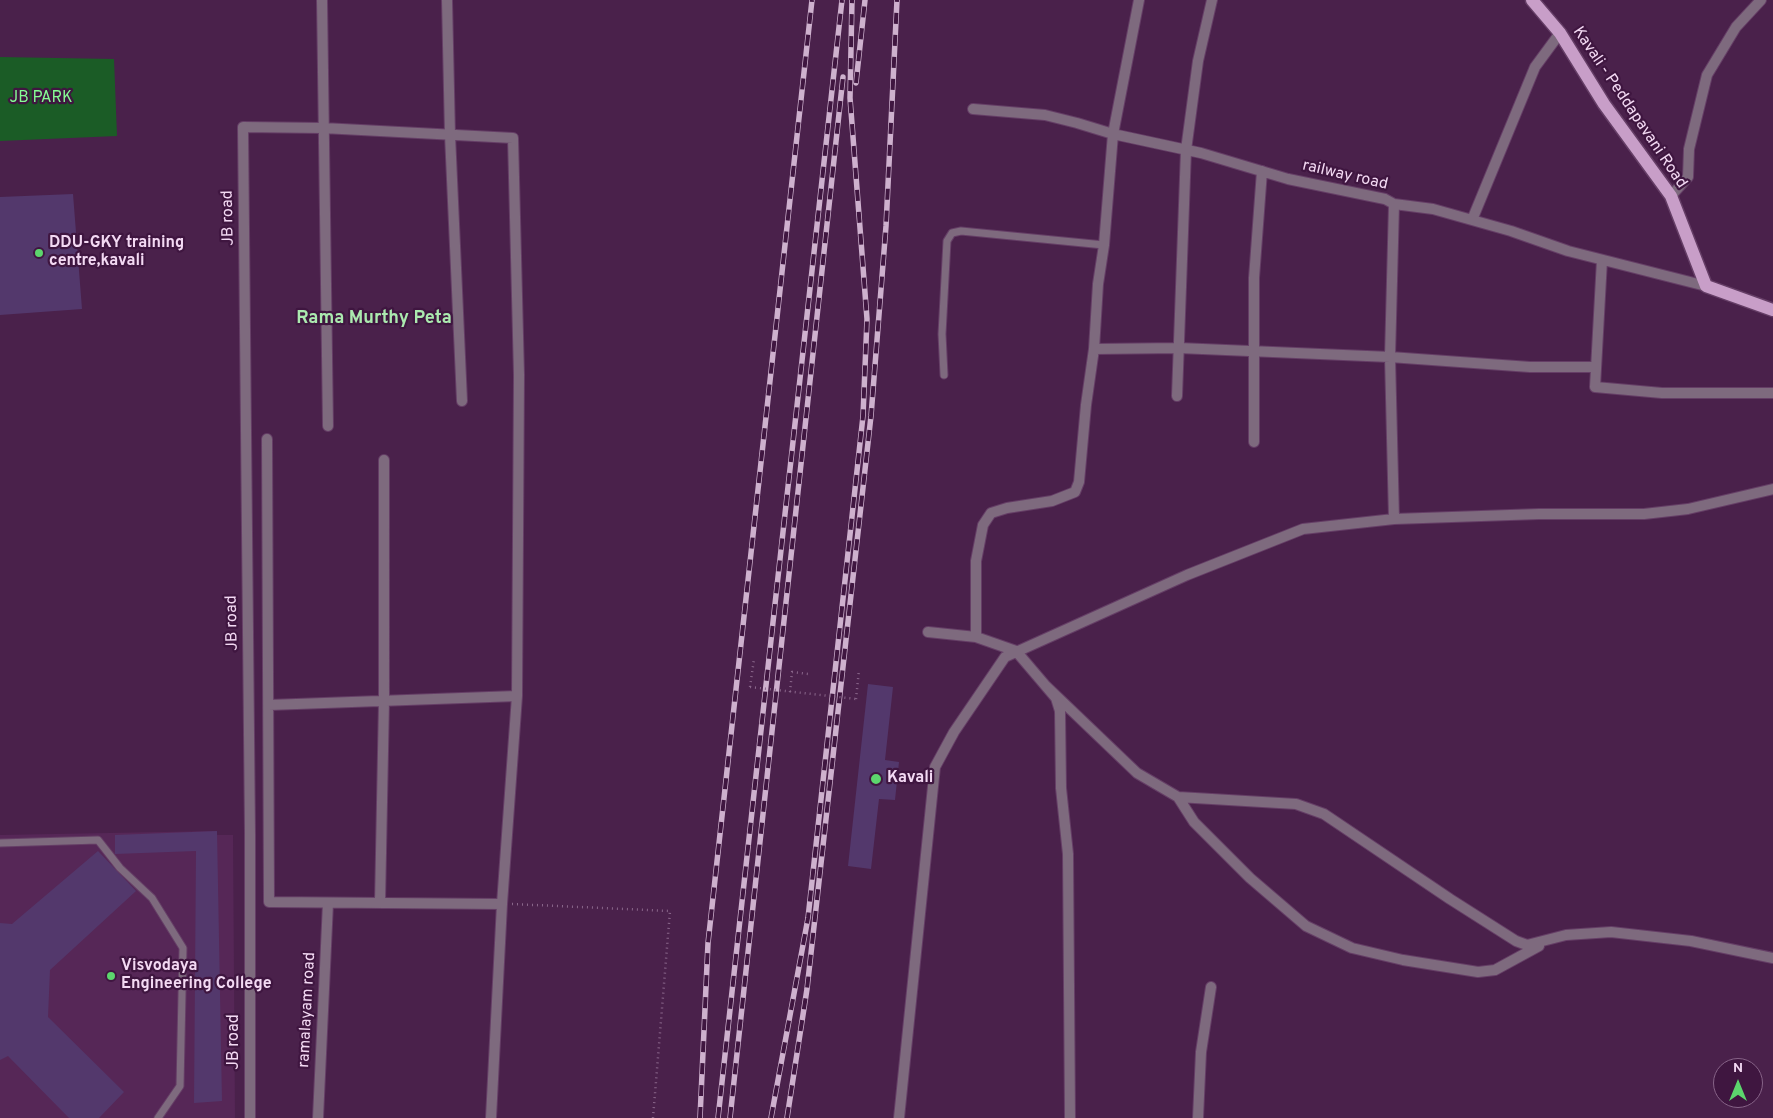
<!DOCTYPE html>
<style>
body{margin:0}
#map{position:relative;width:1773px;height:1118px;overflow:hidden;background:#4a214b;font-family:Overpass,sans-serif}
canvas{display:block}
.north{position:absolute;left:1713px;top:1058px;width:50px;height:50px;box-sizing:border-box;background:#3f1640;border:1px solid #876488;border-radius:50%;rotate:0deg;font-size:14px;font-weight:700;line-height:20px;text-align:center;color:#f3d9f3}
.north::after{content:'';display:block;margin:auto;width:18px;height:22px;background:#5cd56d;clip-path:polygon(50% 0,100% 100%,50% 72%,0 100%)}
</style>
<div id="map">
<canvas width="1773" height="1118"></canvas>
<div class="north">N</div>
</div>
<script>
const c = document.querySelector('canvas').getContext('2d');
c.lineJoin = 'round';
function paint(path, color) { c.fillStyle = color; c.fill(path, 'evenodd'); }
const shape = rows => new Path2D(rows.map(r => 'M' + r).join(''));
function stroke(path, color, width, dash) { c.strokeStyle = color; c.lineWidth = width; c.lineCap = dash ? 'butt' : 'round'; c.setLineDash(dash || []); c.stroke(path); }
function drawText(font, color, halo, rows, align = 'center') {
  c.font = font + ' Overpass,sans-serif'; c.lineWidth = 4.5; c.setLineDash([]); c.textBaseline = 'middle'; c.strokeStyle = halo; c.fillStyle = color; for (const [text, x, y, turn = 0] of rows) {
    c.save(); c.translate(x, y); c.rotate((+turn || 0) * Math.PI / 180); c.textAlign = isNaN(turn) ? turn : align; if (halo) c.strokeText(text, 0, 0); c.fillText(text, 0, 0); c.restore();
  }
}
paint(shape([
 [217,831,217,835,233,835,235,1118,0,1118,0,835]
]), '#562757');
paint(shape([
 [0,57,114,59,117,136,0,141]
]), '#1b5c26');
paint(shape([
 [73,194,82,309,0,315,0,197],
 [868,684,893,687,885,760,899,762,895,800,879,799,871,869,848,866],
 [217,831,222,1101,194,1103,196,851,115,854,115,835],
 [98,851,136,891,50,970,48,1017,124,1092,99,1118,69,1118,8,1056,0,1060,0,923,12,924]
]), '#53386c');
const service = shape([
 [944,375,942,334,947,241,952,233,961,231,1104,245],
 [0,843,98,840,120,868,152,898,183,948,180,1086,158,1118]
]);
const minor = shape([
 [322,0,328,426],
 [447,0,450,135,462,401],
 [973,109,1045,115,1077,123,1113,134,1201,153,1288,179,1385,199,1394,204,1433,209,1511,231,1568,251,1706,286],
 [1671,196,1688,177,1689,149,1707,75,1736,27,1761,0],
 [1394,204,1390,357,1394,519],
 [1472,220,1535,67,1560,33],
 [1602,260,1595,387,1662,393,1773,393],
 [1094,349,1179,348,1390,357,1530,367,1596,367],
 [1177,396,1186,150,1198,61,1212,0],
 [267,439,269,902,502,904],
 [1254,442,1254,278,1262,171],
 [928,632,976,637,1016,651,1056,698,1060,711,1061,788,1068,854,1070,1118],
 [976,637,976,561,983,525,991,513,1007,508,1052,501,1075,492,1079,482,1086,405,1094,349,1098,284,1104,245,1113,134,1139,0],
 [1045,685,1137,773,1178,797,1194,822,1250,878,1306,926,1352,948,1403,960,1478,972,1495,970,1539,946],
 [269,705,517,696],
 [1178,797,1296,804,1324,814,1450,899,1516,941,1527,945,1566,935,1611,932,1691,941,1773,958],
 [380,903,384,701,384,460],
 [250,1118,250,834,243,127,323,128,513,138,519,375,517,696,502,904,491,1118],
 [318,1118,328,903],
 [899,1118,935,767,954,732,1005,657,1187,575,1303,529,1394,519,1539,514,1644,514,1688,509,1773,489],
 [1198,1118,1201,1052,1211,987]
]);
const primary = shape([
 [1532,0,1560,33,1604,104,1671,196,1706,286,1773,310]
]);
stroke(service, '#653e66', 9);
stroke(minor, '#653e66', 12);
stroke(primary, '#653e66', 15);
stroke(shape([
 [750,687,754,659],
 [790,692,792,672,808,674],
 [856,699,859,670],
 [512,904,670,911,653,1118]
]), '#8a678b', 2.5, [1, 4]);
stroke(service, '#7e6a7e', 7);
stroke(minor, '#7e6a7e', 10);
stroke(primary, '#c89ec8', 12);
const rail = shape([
 [856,83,865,0],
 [700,1118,708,943,812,0],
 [718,1118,842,0],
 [730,1118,843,77],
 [771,1118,808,918,863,416,867,319,850,98,852,0],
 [787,1118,807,989,871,416,886,226,897,0]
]);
stroke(rail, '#ceb1ce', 5.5);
stroke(rail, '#3f1640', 4, [11]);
stroke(shape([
 [750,687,856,699]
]), '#8a678b', 2.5, [1, 4]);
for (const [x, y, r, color] of [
 [39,253,5,"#5cd56d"],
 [876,779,6,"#5cd56d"],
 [111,976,5,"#5cd56d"]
]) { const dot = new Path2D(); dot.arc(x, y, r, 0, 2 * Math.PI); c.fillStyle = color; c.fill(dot); stroke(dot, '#3f1640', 2); }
drawText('16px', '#86fc94', '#3f1640', [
 ["JB PARK",41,99]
]);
drawText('16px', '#f3d9f3', '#3f1640', [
 ["Kavali - Peddapavani Road",1629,108,56],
 ["railway road",1345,176,13],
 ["JB road",229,218,-91],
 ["JB road",233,623,-91],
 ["ramalayam road",308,1010,-87],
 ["JB road",235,1042,-90]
]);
drawText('bold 16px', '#f3d9f3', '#3f1640', [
 ["DDU-GKY training",49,244],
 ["centre,kavali",49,262],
 ["Kavali",887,779],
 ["Visvodaya",121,967],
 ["Engineering College",121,985]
], 'left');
drawText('bold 18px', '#abe9af', '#3f1640', [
 ["Rama Murthy Peta",374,319]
]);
</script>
